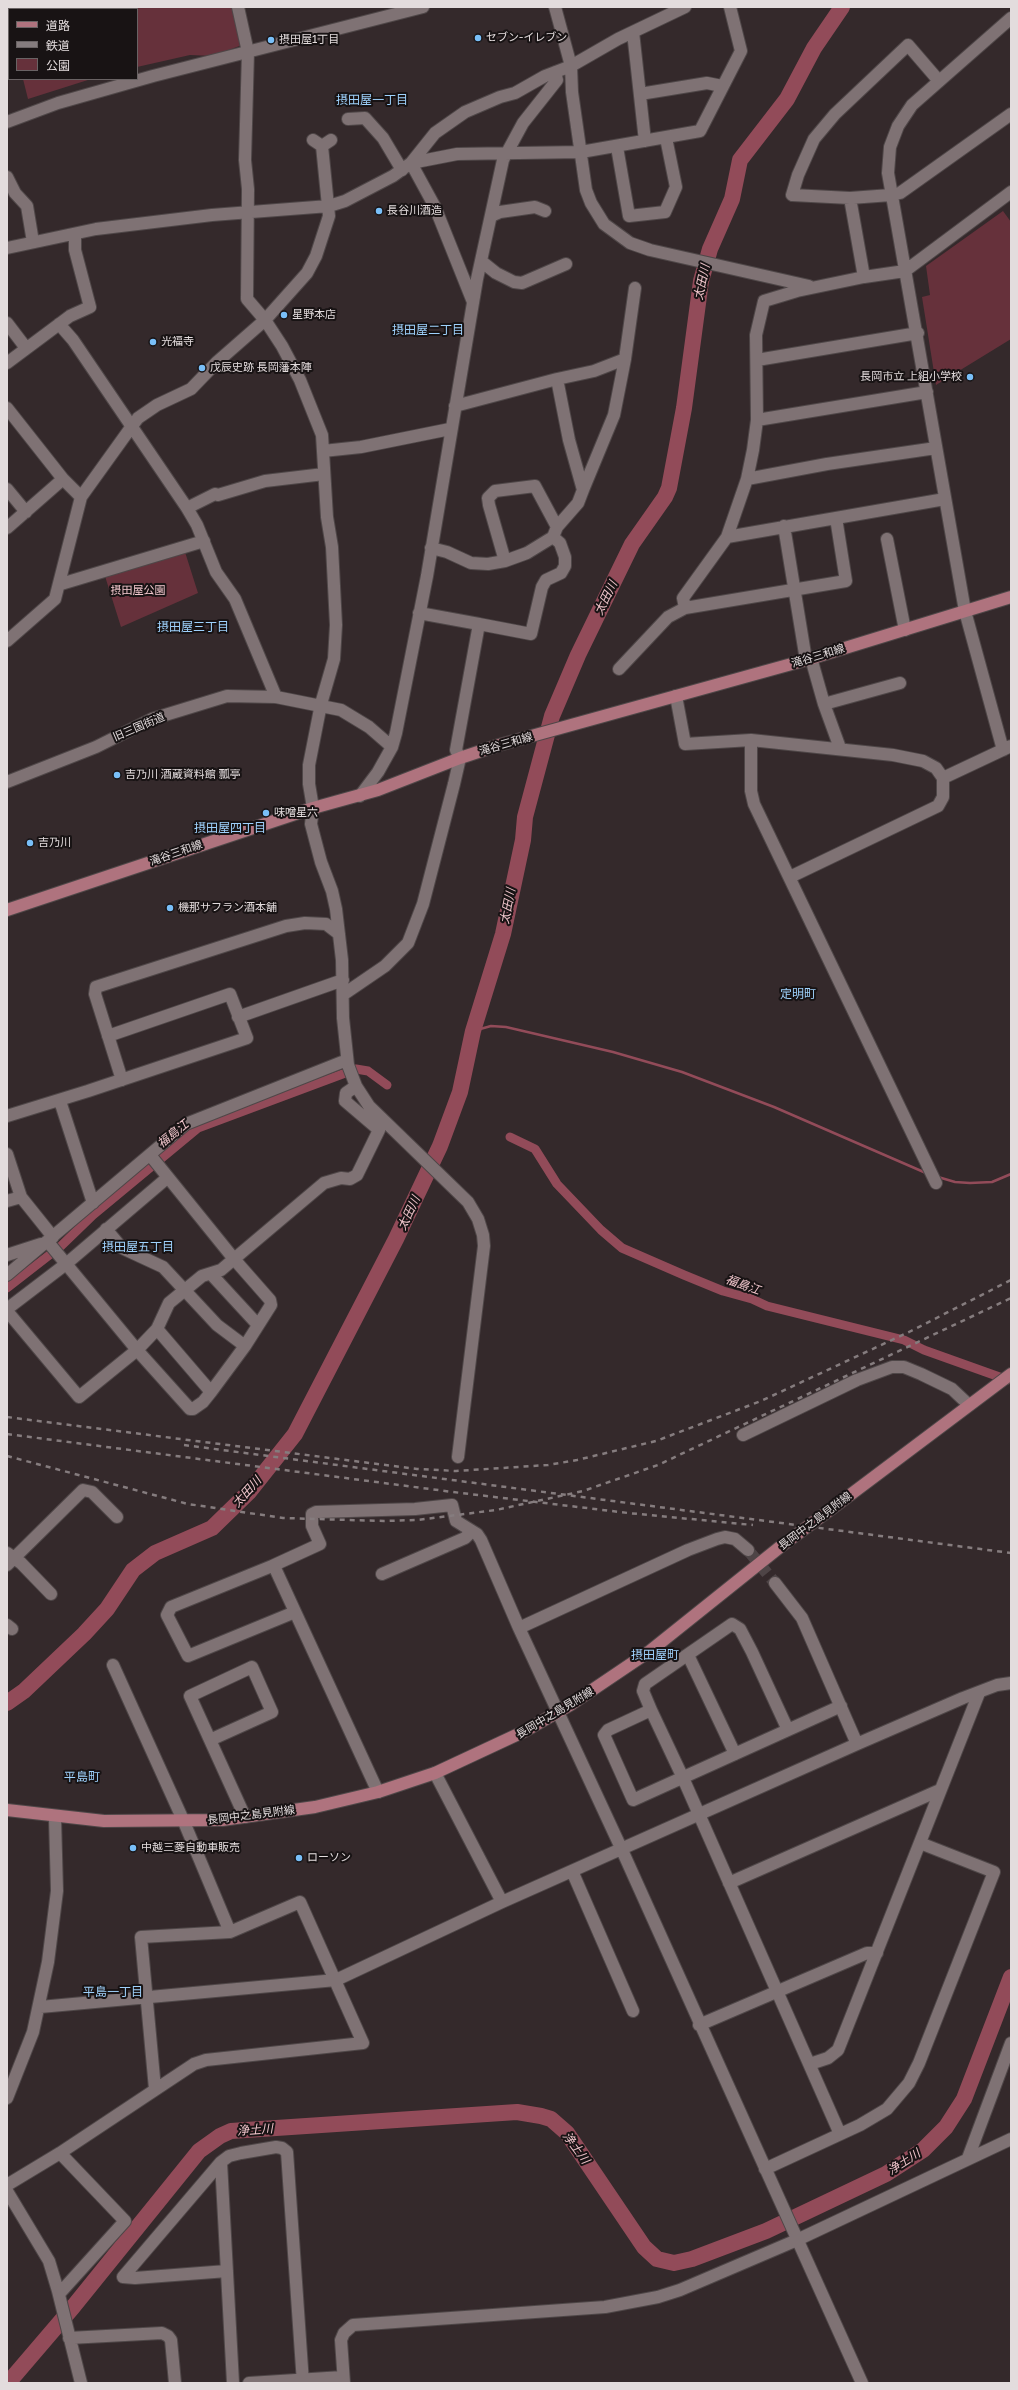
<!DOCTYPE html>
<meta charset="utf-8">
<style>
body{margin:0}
#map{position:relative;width:1018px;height:2390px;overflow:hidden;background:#34292b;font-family:"Golos Text","Noto Sans JP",sans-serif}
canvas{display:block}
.frame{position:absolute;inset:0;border:8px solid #e3dcdd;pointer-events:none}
.legend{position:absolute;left:8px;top:8px;width:130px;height:72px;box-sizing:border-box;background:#181314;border:1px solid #696364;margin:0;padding:5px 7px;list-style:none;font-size:12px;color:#e3dcdd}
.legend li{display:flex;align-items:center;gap:8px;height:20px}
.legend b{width:20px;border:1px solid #696364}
</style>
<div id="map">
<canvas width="1018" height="2390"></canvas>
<div class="frame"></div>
<ul class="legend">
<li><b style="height:5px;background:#af737e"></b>道路</li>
<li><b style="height:5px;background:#857c7e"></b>鉄道</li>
<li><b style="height:11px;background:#66313b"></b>公園</li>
</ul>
</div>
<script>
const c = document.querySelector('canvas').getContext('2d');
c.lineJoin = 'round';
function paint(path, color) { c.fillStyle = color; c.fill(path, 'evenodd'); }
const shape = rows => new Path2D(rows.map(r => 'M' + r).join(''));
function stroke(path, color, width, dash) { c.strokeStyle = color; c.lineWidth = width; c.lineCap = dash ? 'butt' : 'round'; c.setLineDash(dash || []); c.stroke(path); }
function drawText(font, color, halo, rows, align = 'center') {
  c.font = font + ' "Golos Text","Noto Sans JP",sans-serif'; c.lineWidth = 4; c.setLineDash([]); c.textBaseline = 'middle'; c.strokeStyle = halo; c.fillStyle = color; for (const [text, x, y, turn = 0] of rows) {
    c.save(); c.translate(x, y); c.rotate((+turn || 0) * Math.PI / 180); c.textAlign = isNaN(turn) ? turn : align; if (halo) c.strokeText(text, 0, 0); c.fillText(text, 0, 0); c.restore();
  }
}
paint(shape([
 [7,7,233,7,242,45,213,56,190,55,137,67,137,9,9,9,9,67,7,67],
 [23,79,91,79,28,99],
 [1003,211,1011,222,1011,339,936,385,922,297,930,295,926,266],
 [185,552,198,593,121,627,104,573]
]), '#66313b');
stroke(shape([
 [473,1031,491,1026,506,1027,613,1052,682,1072,774,1107,926,1173],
 [938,1177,955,1182,970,1183,992,1182,1011,1174]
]), '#924b59', 2.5);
stroke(shape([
 [510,1137,535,1149,557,1184,601,1230,622,1248,684,1275,723,1291,752,1299,767,1306,904,1340,924,1350,1008,1380],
 [7,1288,61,1246,93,1215,198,1128,356,1069,368,1071,387,1085]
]), '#924b59', 9);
stroke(shape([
 [7,1703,24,1691,84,1634,107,1609,133,1570,155,1553,212,1528,249,1492,295,1434,396,1239,440,1146,460,1092,473,1031,503,934,523,840,525,817,552,716,578,655,632,544,665,497,669,488,684,408,701,281,710,249,732,199,740,160,787,99,814,48,842,7],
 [8,2383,73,2307,199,2151,220,2136,231,2131,517,2112,541,2116,551,2119,567,2133,644,2247,657,2259,674,2263,692,2259,766,2231,886,2174,923,2150,946,2127,964,2099,1011,1977]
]), '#924b59', 16);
stroke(shape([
 [748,1550,775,1583]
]), '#4e4446', 12, [12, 6]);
const minor = shape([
 [238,7,248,52,245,160,248,189,247,299,265,320,282,346,300,380,322,435,327,517,332,547,336,625,334,659,321,704,309,765,309,784,313,808,311,824,321,862,332,891,336,909,342,960,343,1018,348,1065,356,1086,369,1106,468,1202,478,1219,483,1235,484,1246,458,1457],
 [555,7,571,66,572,92,586,190,591,203,604,224,630,243,650,250,809,286],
 [633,32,645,141],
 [939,81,908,45,835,114,814,139,798,175,792,195,850,198,891,195,900,193,1011,114],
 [640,94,707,83,722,86],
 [348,119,365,118,383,138,402,170],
 [7,122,58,103,153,76,423,7],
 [313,140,322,146,331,140],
 [617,147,629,216,665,212,676,187,666,138],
 [411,163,457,154,581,152,700,131,741,51,730,7],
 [411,163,435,207,473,302],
 [7,177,15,193,27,206,33,242],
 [850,198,864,277],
 [491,216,500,212,535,207,545,211],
 [7,248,96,229,212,215,329,206,345,201,393,176,411,163,435,133,465,112,500,97,515,93,545,76,571,66,618,39,685,7],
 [481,261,496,273,514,282,522,283,566,264],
 [7,323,26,348],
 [59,324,73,340,187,508,197,525,216,572,235,599,276,697],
 [625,359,635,288],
 [757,360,918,333],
 [7,363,70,316,90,307,75,250,75,234],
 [557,379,594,371,625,359,614,415,583,490],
 [455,406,557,379,569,440,583,490,578,503,557,527,553,537,527,553,505,561],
 [7,408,63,479,81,497],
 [757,420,927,392],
 [323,451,361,447,450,429],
 [747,479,827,464,936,448],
 [7,489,26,512],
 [945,499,727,537,747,479,753,450,757,420,756,335,764,301,797,291,864,277,905,271,1011,192],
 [187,508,215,494,218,495,265,481,324,474],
 [784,526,806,660],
 [7,528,63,479],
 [727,537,683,598,685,608,846,581,836,518],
 [887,539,905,630],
 [431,548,447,552,471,563,488,564,505,561,489,505,488,498,495,491,535,486,557,527],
 [61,584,204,541],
 [479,624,531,634,542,587,546,580,561,573,565,566,565,557,560,543,553,537],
 [7,641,55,599,81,497,132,426,138,418,157,405,191,389,217,362,265,320,307,273,316,256,329,216,322,146],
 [811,658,824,704,840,748],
 [619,669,668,617,685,608],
 [676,696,685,744,751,740,893,755,923,761,936,768,943,778,943,797,938,806,790,877],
 [824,704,900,683],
 [751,740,751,791,754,804,936,1183],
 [1003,750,965,611,888,173,890,147,898,126,912,105,1011,18],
 [943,778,1011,746],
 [7,782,96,747,152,719,227,696,276,697,341,710,369,727,392,747],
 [360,796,378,772,392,747,396,733,427,576,477,279,503,160,523,123,557,80,555,72],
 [344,994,385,966,408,943,423,904,454,784,460,758,456,750,479,624,419,613],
 [238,1017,343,980],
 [122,1080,95,994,96,987,286,926,305,923,326,924,339,934],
 [60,1101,93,1203],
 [7,1116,88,1091,247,1038,230,994,108,1036],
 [7,1154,21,1197,53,1237],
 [150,1155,234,1259,324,1183,341,1178,350,1179,357,1175,379,1130,345,1101,346,1093,356,1086],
 [7,1201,21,1197],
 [106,1229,122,1248,163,1267,217,1325,245,1346],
 [7,1255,41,1244],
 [211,1274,258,1325],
 [7,1275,186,1124,347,1060],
 [7,1309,66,1264,167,1178],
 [7,1311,79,1397,137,1350,157,1329,169,1303,202,1276,221,1270,234,1259,270,1300,271,1305,245,1346,211,1392,203,1402,193,1409,190,1409,137,1350,48,1242],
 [157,1329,211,1392],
 [743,1435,857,1380,892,1367,904,1367,921,1374,952,1389,969,1405],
 [7,1553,21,1563,51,1594],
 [7,1565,83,1490,92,1492,117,1517],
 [274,1566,378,1792],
 [382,1574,465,1538,472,1531],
 [775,1583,802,1618,857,1744],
 [295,1612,188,1656,167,1615,171,1607,272,1566,320,1544,312,1526,312,1514,316,1512,415,1509,452,1505,456,1521,477,1534,481,1540,519,1628,622,1850,862,2383],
 [7,1625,12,1629],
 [519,1628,688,1550,717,1539,725,1537,735,1539,748,1550],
 [688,1655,735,1754],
 [113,1665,184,1822,230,1932],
 [651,1710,683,1778,840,2134],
 [788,1730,752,1652,740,1629,732,1624,645,1684,643,1691,651,1710,608,1730,604,1735,633,1800,841,1706],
 [210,1740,272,1712,252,1667,190,1696,245,1817],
 [435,1773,502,1902],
 [572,1871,633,2011],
 [729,1883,940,1790],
 [40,2007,336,1980,502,1902,857,1744,963,1698,997,1685,1011,1683],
 [699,2025,867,1953,877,1953],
 [810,2064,828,2058,838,2050,979,1693],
 [7,2098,33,2032,48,1962,57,1891,55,1818],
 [968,2158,1011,2043],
 [221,2162,233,2383],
 [765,2169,860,2125,887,2109,909,2083,919,2063,994,1872,920,1843],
 [7,2185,60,2153,194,2064,206,2060,363,2043,300,1902,230,1932,141,1937,155,2089],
 [7,2191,49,2261,58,2291,81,2383],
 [227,2271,135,2278,123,2277,221,2162,229,2156,241,2153,276,2147,282,2148,287,2152,303,2383],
 [59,2294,125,2221,60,2153],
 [69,2338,162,2333,168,2336,171,2340,175,2383],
 [249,2383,343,2377],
 [344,2383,341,2340,344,2333,353,2325,605,2307,658,2297,680,2290,797,2240,1011,2139]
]);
const major = shape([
 [7,910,313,808,378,790,460,758,499,745,806,660,1011,597],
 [838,1504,1011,1374],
 [7,1810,104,1821,222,1820,315,1807,378,1792,435,1773,525,1731,570,1705,650,1651,780,1547]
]);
stroke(minor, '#4f4748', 14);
stroke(major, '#4f4748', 14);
stroke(minor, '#7f7274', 12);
stroke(major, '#af737e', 12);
stroke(shape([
 [7,1417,417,1469,456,1471,548,1465,577,1460,656,1441,761,1401,909,1332,1011,1280],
 [7,1434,453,1492,628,1513,753,1525],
 [184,1445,1011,1553],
 [7,1456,188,1504,283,1518,384,1521,417,1520,496,1510,583,1491,658,1465,1011,1298]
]), '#857c7e', 2.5, [5, 5]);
const majorBridge = shape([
 [780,1547,838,1504]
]);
stroke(majorBridge, '#4f4748', 14, []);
stroke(majorBridge, '#af737e', 12);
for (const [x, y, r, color] of [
 [478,38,4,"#79bff8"],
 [271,40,4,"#79bff8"],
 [379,211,4,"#79bff8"],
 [284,315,4,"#79bff8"],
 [153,342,4,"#79bff8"],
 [202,368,4,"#79bff8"],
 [970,377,4,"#79bff8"],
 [117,775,4,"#79bff8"],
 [266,813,4,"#79bff8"],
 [30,843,4,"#79bff8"],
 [170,908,4,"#79bff8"],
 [133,1848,4,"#79bff8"],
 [299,1858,4,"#79bff8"]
]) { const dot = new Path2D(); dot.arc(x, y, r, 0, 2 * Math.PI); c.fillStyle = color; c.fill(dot); stroke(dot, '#181314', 1.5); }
drawText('11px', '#e3dcdd', '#181314', [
 ["セブン-イレブン",486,38],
 ["摂田屋1丁目",279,40],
 ["長谷川酒造",387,211],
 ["星野本店",292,315],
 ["光福寺",161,342],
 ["戊辰史跡 長岡藩本陣",210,368],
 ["長岡市立 上組小学校",962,377,"right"],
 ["吉乃川 酒蔵資料館 瓢亭",125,775],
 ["味噌星六",274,813],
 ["吉乃川",38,843],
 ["機那サフラン酒本舗",178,908],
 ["中越三菱自動車販売",141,1848],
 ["ローソン",307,1858]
], 'left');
drawText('11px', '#f3c8ce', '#181314', [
 ["摂田屋公園",138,591]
]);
drawText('11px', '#e3dcdd', '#181314', [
 ["滝谷三和線",818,656,-17],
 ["旧三国街道",139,727,-23],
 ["滝谷三和線",506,744,-16],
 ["滝谷三和線",176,853,-19],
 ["長岡中之島見附線",815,1521,-37],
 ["長岡中之島見附線",555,1713,-31],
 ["長岡中之島見附線",251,1815,-7]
]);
drawText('12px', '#9ed1fc', '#181314', [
 ["摂田屋一丁目",372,100],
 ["摂田屋二丁目",428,330],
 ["摂田屋三丁目",193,627],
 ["摂田屋四丁目",230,828],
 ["定明町",798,994],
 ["摂田屋五丁目",138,1247],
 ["摂田屋町",655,1655],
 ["平島町",82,1777],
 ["平島一丁目",113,1992]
]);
drawText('italic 12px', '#f1c6cc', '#181314', [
 ["太田川",702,282,-78],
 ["太田川",606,598,-64],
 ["太田川",508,906,-79],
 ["福島江",173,1134,-39],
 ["太田川",409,1213,-65],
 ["福島江",743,1285,20],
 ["太田川",247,1492,-48],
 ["浄土川",255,2130,-4],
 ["浄土川",576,2148,54],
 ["浄土川",904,2162,-33]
]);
</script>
